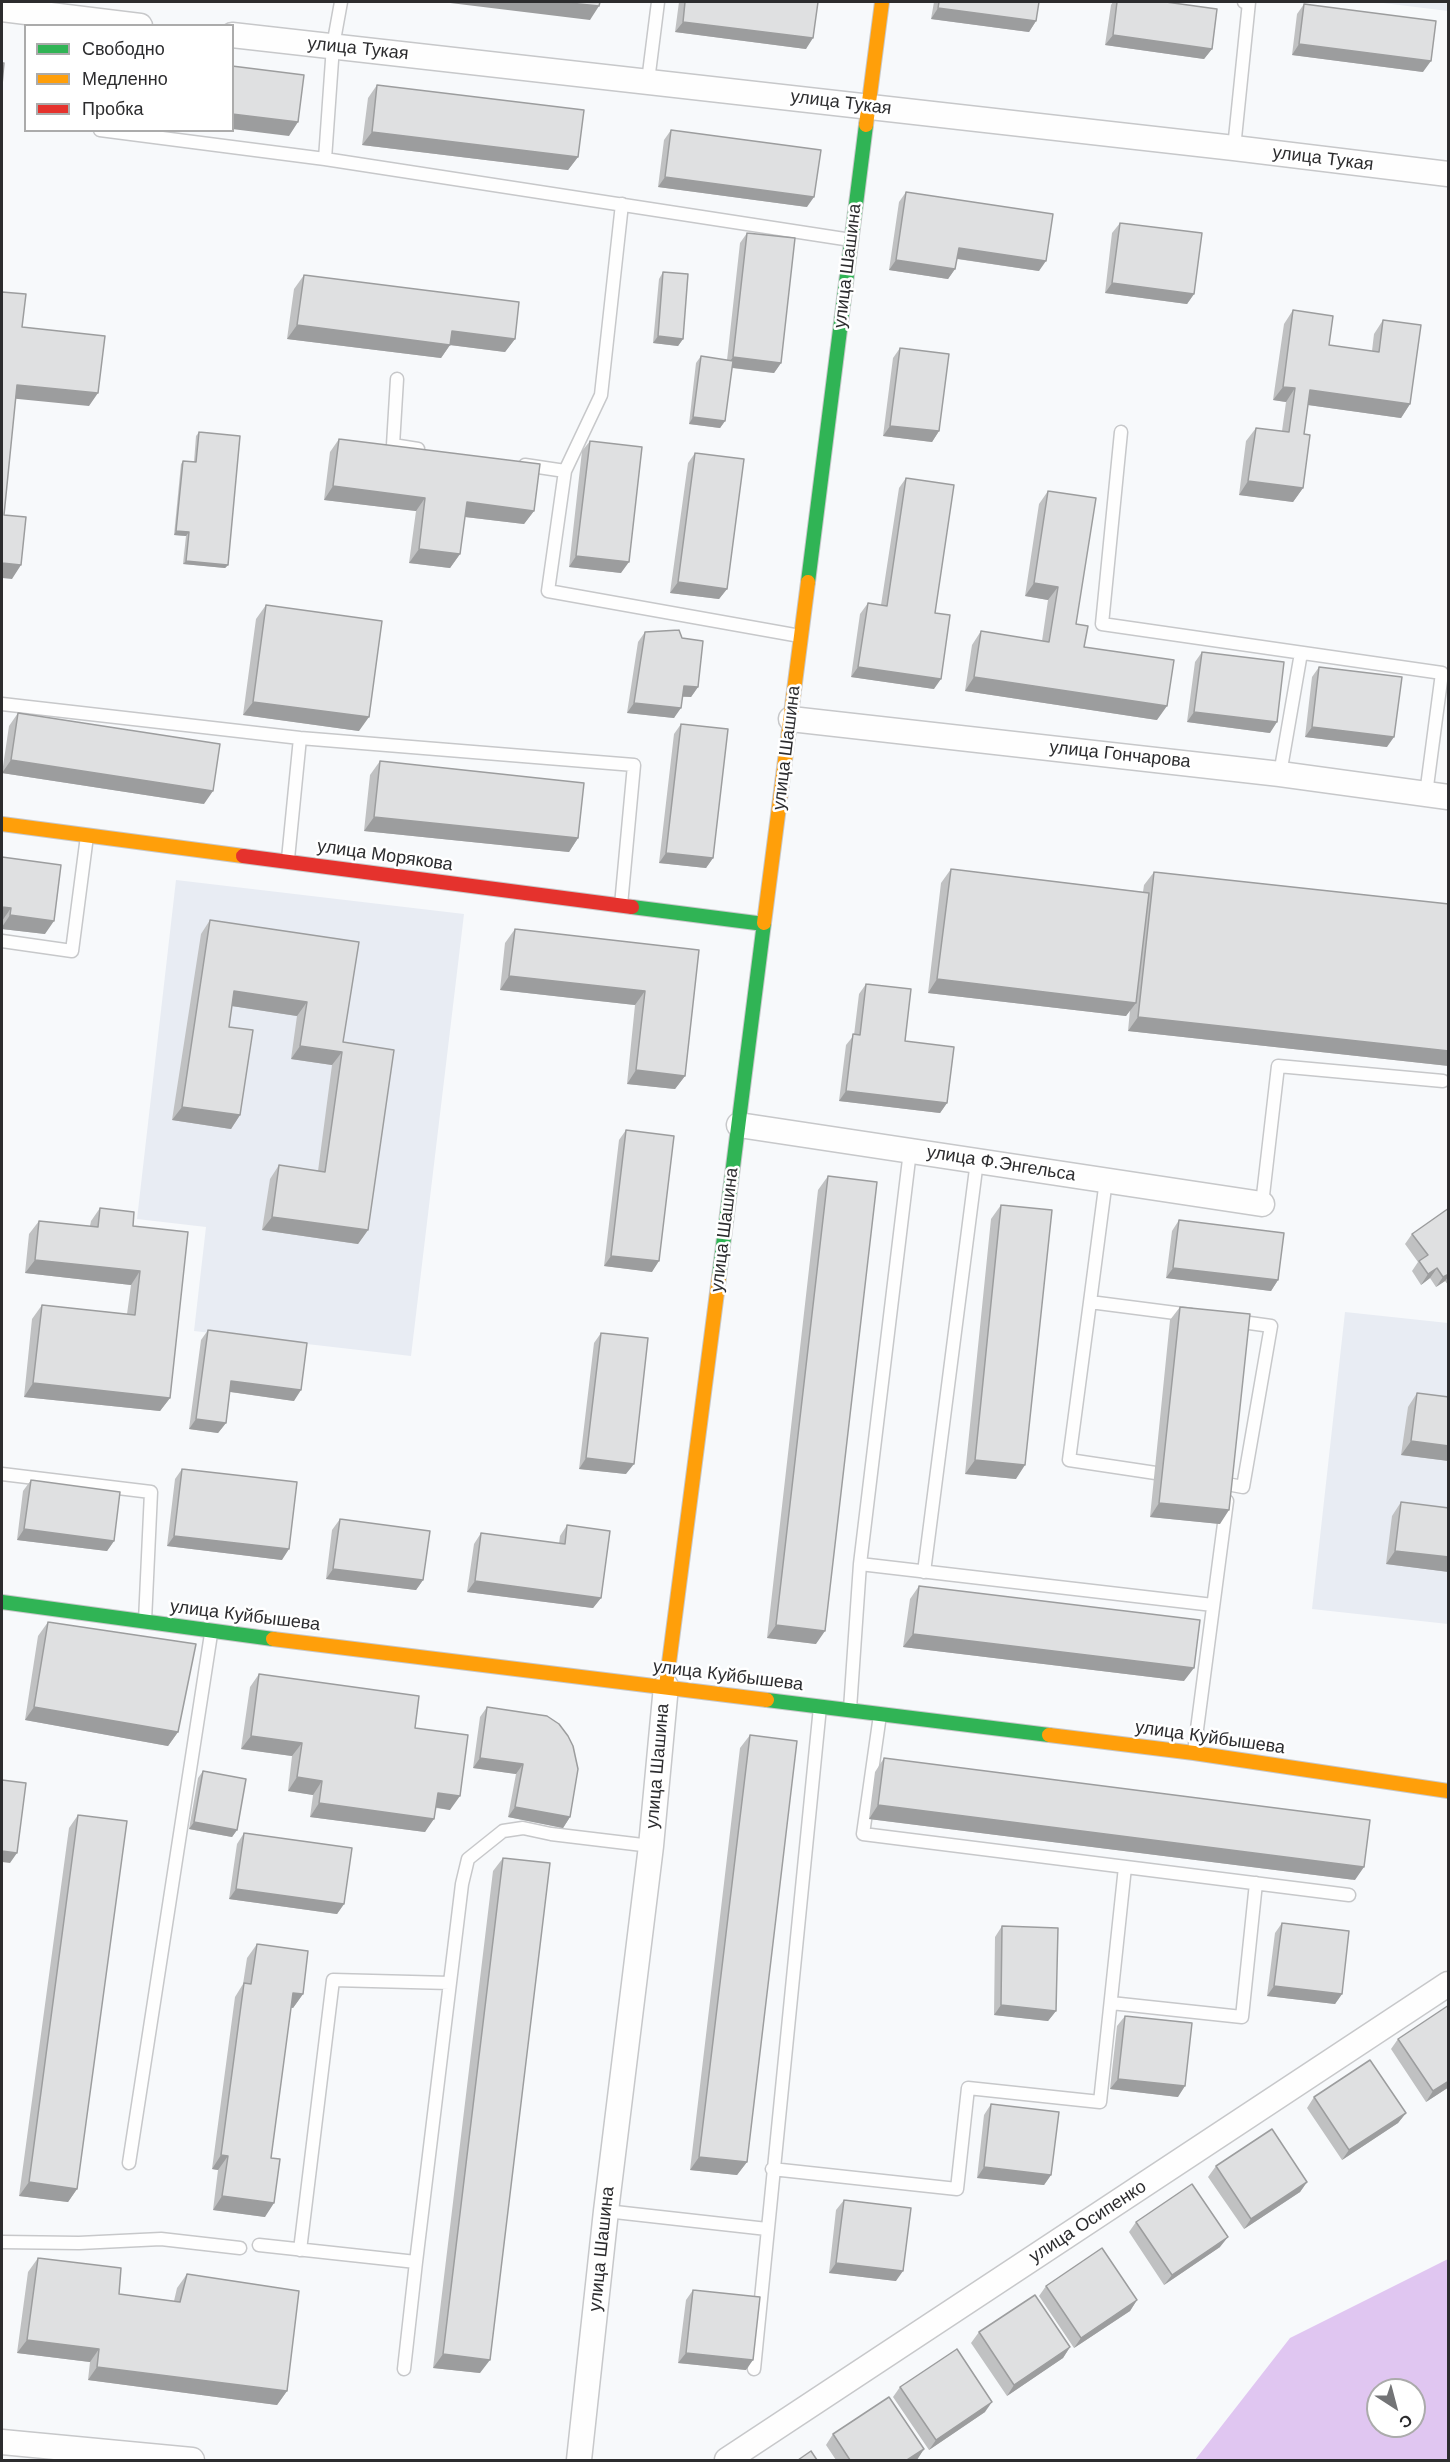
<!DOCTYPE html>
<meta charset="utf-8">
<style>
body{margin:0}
#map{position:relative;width:1450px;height:2462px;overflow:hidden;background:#f7f9fb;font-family:Helvetica,sans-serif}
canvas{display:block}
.frame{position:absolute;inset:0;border:3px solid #2c2c2e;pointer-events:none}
.legend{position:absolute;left:24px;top:24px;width:210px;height:108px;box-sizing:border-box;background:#fff;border:2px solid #ababab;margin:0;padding:8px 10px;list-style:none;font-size:18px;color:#2c2c2e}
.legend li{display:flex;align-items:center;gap:12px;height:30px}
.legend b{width:30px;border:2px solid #ababab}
.north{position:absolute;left:1366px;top:2378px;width:60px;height:60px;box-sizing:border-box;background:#fff;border:2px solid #ababab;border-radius:50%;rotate:144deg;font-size:16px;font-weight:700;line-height:24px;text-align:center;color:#2c2c2e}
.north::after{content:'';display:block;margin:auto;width:21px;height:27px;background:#737476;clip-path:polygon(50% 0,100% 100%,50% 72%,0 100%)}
</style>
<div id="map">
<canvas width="1450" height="2462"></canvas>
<div class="frame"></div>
<ul class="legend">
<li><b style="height:8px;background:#30b455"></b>Свободно</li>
<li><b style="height:8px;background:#ff9f0a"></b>Медленно</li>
<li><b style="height:8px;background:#e5322d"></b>Пробка</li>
</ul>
<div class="north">С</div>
</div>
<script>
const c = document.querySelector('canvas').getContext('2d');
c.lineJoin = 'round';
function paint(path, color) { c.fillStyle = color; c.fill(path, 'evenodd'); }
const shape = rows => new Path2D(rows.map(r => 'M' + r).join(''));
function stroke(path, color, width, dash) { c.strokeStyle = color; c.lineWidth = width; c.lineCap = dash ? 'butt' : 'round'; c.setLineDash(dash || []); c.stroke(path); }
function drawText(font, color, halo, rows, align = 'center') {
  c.font = font + ' Helvetica,sans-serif'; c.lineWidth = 5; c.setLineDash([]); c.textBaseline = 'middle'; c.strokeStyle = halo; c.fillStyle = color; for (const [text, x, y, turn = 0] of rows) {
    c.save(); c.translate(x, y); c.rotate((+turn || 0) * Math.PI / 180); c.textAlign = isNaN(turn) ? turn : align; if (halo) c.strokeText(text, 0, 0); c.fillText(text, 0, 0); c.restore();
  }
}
paint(shape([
 [1375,2,1448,2,1448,11],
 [176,880,464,914,411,1356,194,1331,206,1227,137,1219],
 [1345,1312,1448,1323,1448,1624,1312,1609]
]), '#e8ecf3');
paint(shape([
 [1448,2259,1448,2460,1195,2460,1290,2338],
 [1378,2390,1414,2390,1414,2426,1378,2426]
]), '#e0c6f1');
const lane = shape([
 [648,81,658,2],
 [100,130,325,159,851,240],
 [1234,148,1249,2,1244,2],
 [325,159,333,46,341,2],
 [397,379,393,445,418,449],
 [1121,432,1102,624,1442,673,1426,794],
 [525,465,565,471,601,395,622,204],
 [565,471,548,591,800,636],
 [2,704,300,738,634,765,621,905],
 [1280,774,1301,653],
 [288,859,300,738],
 [2,941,72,951,87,836],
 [1106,1180,1090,1302,1191,1315],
 [1262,1204,1278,1066,1443,1081],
 [1090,1302,1069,1460,1169,1475],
 [2,1474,151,1492,145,1621],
 [1216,1482,1243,1487,1271,1326,1235,1321],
 [860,1564,910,1151],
 [924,1572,977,1161],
 [850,1709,860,1564,1213,1605],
 [880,1715,863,1834,1349,1895],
 [1194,1752,1227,1501],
 [1111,2003,1242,2017,1256,1883],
 [129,2163,211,1634],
 [772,2169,957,2189,968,2088,1100,2102,1125,1867],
 [606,2211,767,2229],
 [2,2242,79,2243,161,2239,240,2248],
 [259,2245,416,2262,462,1884,468,1859,503,1831,523,1828,551,1834,651,1846],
 [300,2250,333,1980,450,1983],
 [404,2369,416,2262],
 [754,2369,820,1707]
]);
const street = shape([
 [2,9,140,26],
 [232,35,1234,148,1448,174],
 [791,719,1280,774,1448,797],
 [739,1125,1262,1204],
 [2,2442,192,2460],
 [579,2460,606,2211,651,1846,666,1686],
 [727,2460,1448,1984]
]);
const fast = shape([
 [808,582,866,125],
 [632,907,764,924],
 [719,1277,764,923],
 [2,1602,273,1639],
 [767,1700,1049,1735]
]);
const slow = shape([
 [866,125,882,2],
 [2,824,243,856],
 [764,923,808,582],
 [273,1639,767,1700],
 [666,1686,719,1277],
 [1049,1735,1194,1753,1448,1791]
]);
const jam = shape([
 [243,856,632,907]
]);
stroke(lane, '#c7c8ca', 15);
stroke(street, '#c7c8ca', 27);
stroke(fast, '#c7c8ca', 16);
stroke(slow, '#c7c8ca', 16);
stroke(jam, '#c7c8ca', 16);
stroke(lane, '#fefefe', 12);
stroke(street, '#fefefe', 24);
stroke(fast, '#30b455', 14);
stroke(slow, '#ff9f0a', 14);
stroke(jam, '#e5322d', 14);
paint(shape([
 [679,2,818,2,806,49,675,32],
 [934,2,1039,2,1036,21,1029,32,931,19],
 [1113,2,1166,2,1212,49,1204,59,1105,45,1111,5],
 [1304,4,1423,72,1292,55,1297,14],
 [377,85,578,157,568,170,362,145,368,98],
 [671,130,807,207,658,187,664,140],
 [906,192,1039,271,957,259,955,269,948,279,889,270,899,202],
 [1120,223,1194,294,1187,304,1105,293,1112,233],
 [747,233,781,363,774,373,732,368,725,421,720,428,689,424,696,363,701,356,727,360,740,243],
 [663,272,683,339,678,346,653,343,659,279],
 [304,275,515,339,505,352,450,345,441,358,287,339,294,289],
 [1293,310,1329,345,1372,351,1374,334,1383,320,1410,404,1401,418,1308,405,1304,434,1303,488,1293,502,1239,495,1246,441,1256,428,1282,431,1286,402,1273,400,1284,324],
 [900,348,939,431,932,442,883,436,893,358],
 [199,432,228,565,225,568,183,564,186,536,174,535,181,464,183,461,194,462,196,436],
 [339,439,534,511,524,524,465,517,460,554,450,568,409,563,416,511,324,500,330,452],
 [590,441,621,573,569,567,582,451],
 [695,453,727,589,719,599,670,593,688,463],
 [906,478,935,613,934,689,851,677,860,614,868,603,881,605,899,488],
 [1048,491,1076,624,1084,647,1157,720,965,691,972,645,981,631,1042,641,1048,600,1025,596,1039,504],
 [266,605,359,731,243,715,256,619],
 [645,632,698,687,691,697,683,697,674,718,627,713,638,642],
 [1202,652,1270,733,1187,722,1195,662],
 [1319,667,1387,747,1305,737,1312,677],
 [18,713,204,804,2,773,9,726],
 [681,724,713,858,706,868,659,863,674,734],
 [380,761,578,838,569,852,364,831,370,775],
 [2,857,45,934,2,929],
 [951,869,1143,892,1144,885,1154,872,1449,904,1449,1066,1128,1031,1130,1010,1126,1016,928,993,941,883],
 [210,920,359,942,343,1042,368,1230,358,1244,262,1230,270,1179,279,1165,318,1171,332,1065,291,1059,297,1016,232,1006,229,1027,240,1115,231,1129,172,1120,201,934],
 [515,929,699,950,685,1076,675,1089,627,1084,635,1005,500,990,505,943],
 [866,984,947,1103,940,1113,839,1101,846,1045,854,1035,859,994],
 [626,1130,652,1272,604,1266,619,1140],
 [828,1176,816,1644,767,1638,818,1190],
 [1001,1205,1016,1479,965,1474,991,1219],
 [100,1208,133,1226,170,1398,160,1411,24,1397,32,1319,42,1305,127,1314,131,1285,25,1273,29,1234,39,1221,90,1226,91,1221],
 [1449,1208,1449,1286,1445,1281,1436,1287,1430,1278,1421,1285,1412,1271,1418,1262,1405,1244,1412,1234],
 [1179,1220,1278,1280,1271,1291,1166,1278,1172,1231],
 [1180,1307,1220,1524,1150,1517,1170,1320],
 [208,1330,294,1401,230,1392,226,1423,218,1433,189,1429,201,1340],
 [601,1333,626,1474,579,1469,594,1343],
 [1417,1393,1449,1397,1449,1461,1401,1455,1408,1407],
 [182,1469,282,1560,167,1546,175,1479],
 [31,1480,114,1541,107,1551,17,1540,23,1491],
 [1401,1502,1449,1508,1449,1572,1386,1564,1392,1516],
 [340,1519,423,1580,416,1590,326,1579,332,1530],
 [567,1525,601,1598,593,1608,467,1592,474,1544,481,1533,559,1544,560,1536],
 [919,1586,1184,1681,903,1647,910,1599],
 [48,1622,178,1732,168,1746,25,1720,38,1636],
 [259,1674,415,1728,450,1810,436,1808,425,1832,310,1817,313,1795,288,1791,292,1756,241,1749,250,1687],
 [487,1707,570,1817,563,1828,508,1817,516,1774,473,1768,480,1717],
 [750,1735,747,2162,737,2175,690,2170,740,1748],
 [884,1758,1355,1880,869,1819,875,1772],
 [203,1771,237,1830,232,1837,189,1829,198,1778],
 [78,1815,77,2189,68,2202,19,2196,69,1828],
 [244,1833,344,1904,337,1914,229,1899,237,1844],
 [503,1858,480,2373,433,2368,493,1871],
 [1282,1923,1342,1994,1335,2004,1267,1996,1275,1933],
 [1002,1926,1056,2011,1048,2021,994,2015,995,1937],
 [257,1944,303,1994,293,2008,291,2007,271,2158,265,2217,213,2210,218,2170,212,2169,235,1997,243,1984,247,1958],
 [1449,2005,1449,2087,1426,2102,1391,2049,1398,2039],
 [1125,2016,1178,2097,1110,2089,1117,2026],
 [1314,2097,1406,2113,1398,2123,1342,2160,1307,2108],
 [991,2104,1051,2175,1044,2185,977,2178,984,2115],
 [1216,2166,1307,2182,1300,2192,1244,2229,1208,2177],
 [844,2200,896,2281,829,2273,836,2210],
 [1136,2222,1220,2247,1164,2285,1129,2232],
 [38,2258,119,2294,174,2301,177,2288,187,2274,287,2391,277,2405,88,2380,90,2362,17,2353,28,2272],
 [1046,2286,1137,2300,1130,2311,1074,2348,1039,2296],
 [693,2290,746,2370,678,2363,686,2300],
 [979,2332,1070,2347,1063,2358,1007,2396,971,2343],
 [900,2387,985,2412,929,2450,893,2397],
 [833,2434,924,2449,916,2460,836,2460,826,2445]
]), '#c0c1c2');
paint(shape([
 [442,2,560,2,599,6,590,20],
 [938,8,1036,21,1029,32,931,19],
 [683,22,813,38,806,49,675,32],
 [1113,35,1212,49,1204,59,1105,45],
 [1299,44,1431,61,1423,72,1292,55],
 [232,114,298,122,289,136,232,129],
 [372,132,578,157,568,170,362,145],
 [665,177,814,197,807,207,658,187],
 [959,248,1046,261,1039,271,952,258],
 [896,260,955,269,948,279,889,270],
 [1112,283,1194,294,1187,304,1105,293],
 [297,325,452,331,515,339,505,352,450,345,441,358,287,339],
 [658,336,683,339,678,346,653,343],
 [733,357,781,363,774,373,726,367],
 [17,385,98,393,89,406,8,398],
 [1283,387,1295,388,1286,402,1273,400],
 [1310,390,1410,404,1401,418,1301,404],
 [693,417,725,421,720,428,689,424],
 [890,426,939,431,932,442,883,436],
 [1248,481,1303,488,1293,502,1239,495],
 [333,486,425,498,416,511,324,500],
 [467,502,534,511,524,524,457,516],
 [176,531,189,532,186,536,174,535],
 [419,549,460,554,450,568,409,563],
 [576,556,629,562,621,573,569,567],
 [186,561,228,565,225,568,183,564],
 [2,563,21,565,12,579,2,578],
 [678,582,727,589,719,599,670,593],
 [1034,583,1058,587,1048,600,1025,596],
 [858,667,941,679,934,689,851,677],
 [974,677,1167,706,1157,720,965,691],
 [684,686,698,687,691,697,677,696],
 [253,702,369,717,359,731,243,715],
 [634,703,681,708,674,718,627,713],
 [1194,712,1277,722,1270,733,1187,722],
 [1312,727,1394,737,1387,747,1305,737],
 [11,760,213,791,204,804,2,773],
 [374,817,578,838,569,852,364,831],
 [666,853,713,858,706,868,659,863],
 [2,907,11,908,2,921],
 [10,915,54,921,45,934,2,929,2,927],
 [509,976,645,991,635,1005,500,990],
 [937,979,1136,1003,1126,1016,928,993],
 [234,991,307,1002,297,1016,225,1005],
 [1138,1017,1449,1051,1449,1066,1128,1031],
 [300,1046,342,1052,332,1065,291,1059],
 [636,1070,685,1076,675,1089,627,1084],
 [846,1091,947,1103,940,1113,839,1101],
 [182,1107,240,1115,231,1129,172,1120],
 [272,1217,368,1230,358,1244,262,1230],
 [611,1256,659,1261,652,1272,604,1266],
 [35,1260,140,1271,131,1285,25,1273],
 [1173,1268,1278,1280,1271,1291,1166,1278],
 [1437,1268,1430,1278,1421,1285,1428,1274],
 [1449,1274,1449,1276,1445,1281,1436,1287,1443,1277],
 [231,1381,301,1390,294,1401,224,1391],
 [33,1383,170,1398,160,1411,24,1397],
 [196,1419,226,1423,218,1433,189,1429],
 [1411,1441,1449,1446,1449,1461,1401,1455],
 [586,1458,634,1464,626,1474,579,1469],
 [975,1460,1025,1465,1016,1479,965,1474],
 [1159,1503,1229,1510,1220,1524,1150,1517],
 [24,1529,114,1541,107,1551,17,1540],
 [174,1536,289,1549,282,1560,167,1546],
 [1395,1551,1449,1557,1449,1572,1386,1564],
 [333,1569,423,1580,416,1590,326,1579],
 [475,1581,601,1598,593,1608,467,1592],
 [776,1625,825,1631,816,1644,767,1638],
 [913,1634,1194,1668,1184,1681,903,1647],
 [34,1707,178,1732,168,1746,25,1720],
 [251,1736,302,1743,292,1756,241,1749],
 [480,1758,523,1764,516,1774,473,1768],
 [297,1777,322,1781,313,1795,288,1791],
 [438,1793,460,1796,450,1810,428,1806],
 [319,1803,434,1819,425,1832,310,1817],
 [878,1805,1364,1867,1355,1880,869,1819],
 [515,1807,570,1817,563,1828,508,1817],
 [194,1822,237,1830,232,1837,189,1829],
 [2,1851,17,1853,10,1863,2,1862],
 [236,1889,344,1904,337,1914,229,1899],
 [1274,1986,1342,1994,1335,2004,1267,1996],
 [293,1993,303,1994,293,2008,284,2006],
 [1001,2005,1056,2011,1048,2021,994,2015],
 [1118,2079,1185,2086,1178,2097,1110,2089],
 [1449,2081,1449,2087,1426,2102,1433,2091],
 [1406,2113,1398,2123,1342,2160,1349,2150],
 [221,2155,228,2156,218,2170,212,2169],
 [699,2157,747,2162,737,2175,690,2170],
 [984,2167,1051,2175,1044,2185,977,2178],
 [29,2182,77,2189,68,2202,19,2196],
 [1307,2182,1300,2192,1244,2229,1251,2219],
 [222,2196,274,2203,265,2217,213,2210],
 [1228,2237,1220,2247,1164,2285,1172,2275],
 [836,2263,903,2271,896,2281,829,2273],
 [1137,2300,1130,2311,1074,2348,1081,2338],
 [27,2340,99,2349,90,2362,17,2353],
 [1070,2347,1063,2358,1007,2396,1014,2385],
 [686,2353,753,2360,746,2370,678,2363],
 [443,2354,490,2360,480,2373,433,2368],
 [97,2367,287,2391,277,2405,88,2380],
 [992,2402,985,2412,929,2450,936,2440],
 [924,2449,917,2460,907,2460]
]), '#9c9d9e');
const building = shape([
 [560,2,600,2,599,6,560,2],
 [685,2,818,2,813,38,683,22,685,2],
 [939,2,1039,2,1036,21,938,8,939,2],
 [1117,2,1166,2,1217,9,1212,49,1113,35,1117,2],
 [1304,4,1436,21,1431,61,1299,44,1304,4],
 [2,63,4,63,2,85,2,63],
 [232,66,304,75,298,122,232,114,232,66],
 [377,85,584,110,578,157,372,132,377,85],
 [671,130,821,150,814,197,665,177,671,130],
 [906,192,1053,214,1046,261,959,248,955,269,896,260,906,192],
 [1120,223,1202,233,1194,294,1112,283,1120,223],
 [747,233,795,238,781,363,733,357,747,233],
 [663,272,688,274,683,339,658,336,663,272],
 [304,275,519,302,515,339,452,331,450,345,297,325,304,275],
 [2,292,26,294,22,327,105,336,98,393,17,385,4,515,26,517,21,565,2,563,2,292],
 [1293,310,1333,316,1329,345,1379,352,1383,320,1421,325,1410,404,1310,390,1304,434,1310,435,1303,488,1248,481,1256,428,1289,432,1295,388,1283,387,1293,310],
 [900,348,949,354,939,431,890,426,900,348],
 [701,356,733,361,725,421,693,417,701,356],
 [199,432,240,436,228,565,186,561,189,532,176,531,183,461,196,462,199,432],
 [339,439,540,464,534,511,467,502,460,554,419,549,425,498,333,486,339,439],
 [590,441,642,447,629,562,576,556,590,441],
 [695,453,744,459,727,589,678,582,695,453],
 [906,478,954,485,935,613,950,615,941,679,858,667,868,603,887,606,906,478],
 [1048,491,1096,498,1076,624,1088,626,1084,647,1174,660,1167,706,974,677,981,631,1049,642,1058,587,1034,583,1048,491],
 [266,605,382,621,369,717,253,702,266,605],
 [679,630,682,638,703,641,698,687,684,686,681,708,634,703,645,632,679,630],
 [1202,652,1284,662,1277,722,1194,712,1202,652],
 [1319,667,1402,677,1394,737,1312,727,1319,667],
 [18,713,220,744,213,791,11,760,18,713],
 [681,724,728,729,713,858,666,853,681,724],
 [380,761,584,783,578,838,374,817,380,761],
 [2,857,61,865,54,921,10,915,11,908,2,907,2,857],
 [951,869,1149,893,1136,1003,937,979,951,869],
 [1154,872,1449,904,1449,1051,1138,1017,1154,872],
 [210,920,359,942,343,1042,394,1050,368,1230,272,1217,279,1165,325,1172,342,1052,300,1046,307,1002,234,991,229,1027,253,1030,240,1115,182,1107,210,920],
 [515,929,699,950,685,1076,636,1070,645,991,509,976,515,929],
 [866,984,911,989,905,1041,954,1047,947,1103,846,1091,853,1034,860,1035,866,984],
 [626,1130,674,1136,659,1261,611,1256,626,1130],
 [828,1176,877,1182,825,1631,776,1625,828,1176],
 [1001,1205,1052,1210,1025,1465,975,1460,1001,1205],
 [100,1208,134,1212,133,1226,188,1232,170,1398,33,1383,42,1305,135,1315,140,1271,35,1260,39,1221,98,1227,100,1208],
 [1449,1208,1449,1274,1443,1277,1437,1268,1428,1274,1419,1261,1428,1255,1412,1234,1449,1208],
 [1179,1220,1284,1233,1278,1280,1173,1268,1179,1220],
 [1180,1307,1250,1314,1229,1510,1159,1503,1180,1307],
 [208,1330,307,1343,301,1390,231,1381,226,1423,196,1419,208,1330],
 [601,1333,648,1338,634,1464,586,1458,601,1333],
 [1417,1393,1449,1397,1449,1446,1411,1441,1417,1393],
 [182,1469,297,1482,289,1549,174,1536,182,1469],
 [31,1480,120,1492,114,1541,24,1529,31,1480],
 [1401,1502,1449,1508,1449,1557,1395,1551,1401,1502],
 [340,1519,430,1531,423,1580,333,1569,340,1519],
 [567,1525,610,1531,601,1598,475,1581,481,1533,565,1544,567,1525],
 [919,1586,1200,1620,1194,1668,913,1634,919,1586],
 [48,1622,196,1644,178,1732,34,1707,48,1622],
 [259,1674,419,1696,415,1728,468,1735,460,1796,438,1793,434,1819,319,1803,322,1781,297,1777,302,1743,251,1736,259,1674],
 [487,1707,547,1716,559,1724,568,1736,573,1746,578,1769,570,1817,515,1807,523,1764,480,1758,487,1707],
 [750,1735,797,1741,747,2162,699,2157,750,1735],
 [884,1758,1370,1820,1364,1867,878,1805,884,1758],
 [203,1771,246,1779,237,1830,194,1822,203,1771],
 [2,1780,26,1783,17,1853,2,1851,2,1780],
 [78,1815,127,1821,77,2189,29,2182,78,1815],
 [244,1833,352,1848,344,1904,236,1889,244,1833],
 [503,1858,550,1863,490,2360,443,2354,503,1858],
 [1282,1923,1349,1931,1342,1994,1274,1986,1282,1923],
 [1002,1926,1058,1928,1056,2011,1001,2005,1002,1926],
 [257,1944,308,1951,303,1994,293,1993,271,2158,280,2159,274,2203,222,2196,228,2156,221,2155,244,1983,251,1984,257,1944],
 [1449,2005,1449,2081,1433,2091,1398,2039,1449,2005],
 [1125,2016,1192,2023,1185,2086,1118,2079,1125,2016],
 [1370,2060,1406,2113,1349,2150,1314,2097,1370,2060],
 [991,2104,1059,2112,1051,2175,984,2167,991,2104],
 [1272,2129,1307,2182,1251,2219,1216,2166,1272,2129],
 [1192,2184,1228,2237,1172,2275,1136,2222,1192,2184],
 [844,2200,911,2208,903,2271,836,2263,844,2200],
 [1102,2248,1137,2300,1081,2338,1046,2286,1102,2248],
 [38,2258,121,2268,119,2294,180,2302,187,2274,299,2291,287,2391,97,2367,99,2349,27,2340,38,2258],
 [693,2290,760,2297,753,2360,686,2353,693,2290],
 [1035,2295,1070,2347,1014,2385,979,2332,1035,2295],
 [957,2349,992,2402,936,2440,900,2387,957,2349],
 [889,2397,924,2449,907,2460,850,2460,833,2434,889,2397],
 [811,2451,817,2460,798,2460,811,2451]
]);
paint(building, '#dfe0e1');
stroke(building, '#9c9d9e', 1.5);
drawText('18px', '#2c2c2e', '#fff', [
 ["улица Тукая",358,49,6],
 ["улица Тукая",841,103,7],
 ["улица Тукая",1323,159,7],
 ["улица Шашина",848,266,-83],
 ["улица Шашина",787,748,-83],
 ["улица Гончарова",1120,755,6],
 ["улица Морякова",385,856,8],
 ["улица Ф.Энгельса",1001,1164,9],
 ["улица Шашина",725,1230,-83],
 ["улица Куйбышева",245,1616,7],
 ["улица Куйбышева",728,1676,7],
 ["улица Куйбышева",1210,1738,8],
 ["улица Шашина",658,1766,-85],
 ["улица Осипенко",1088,2222,-33],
 ["улица Шашина",602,2249,-84]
]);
</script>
